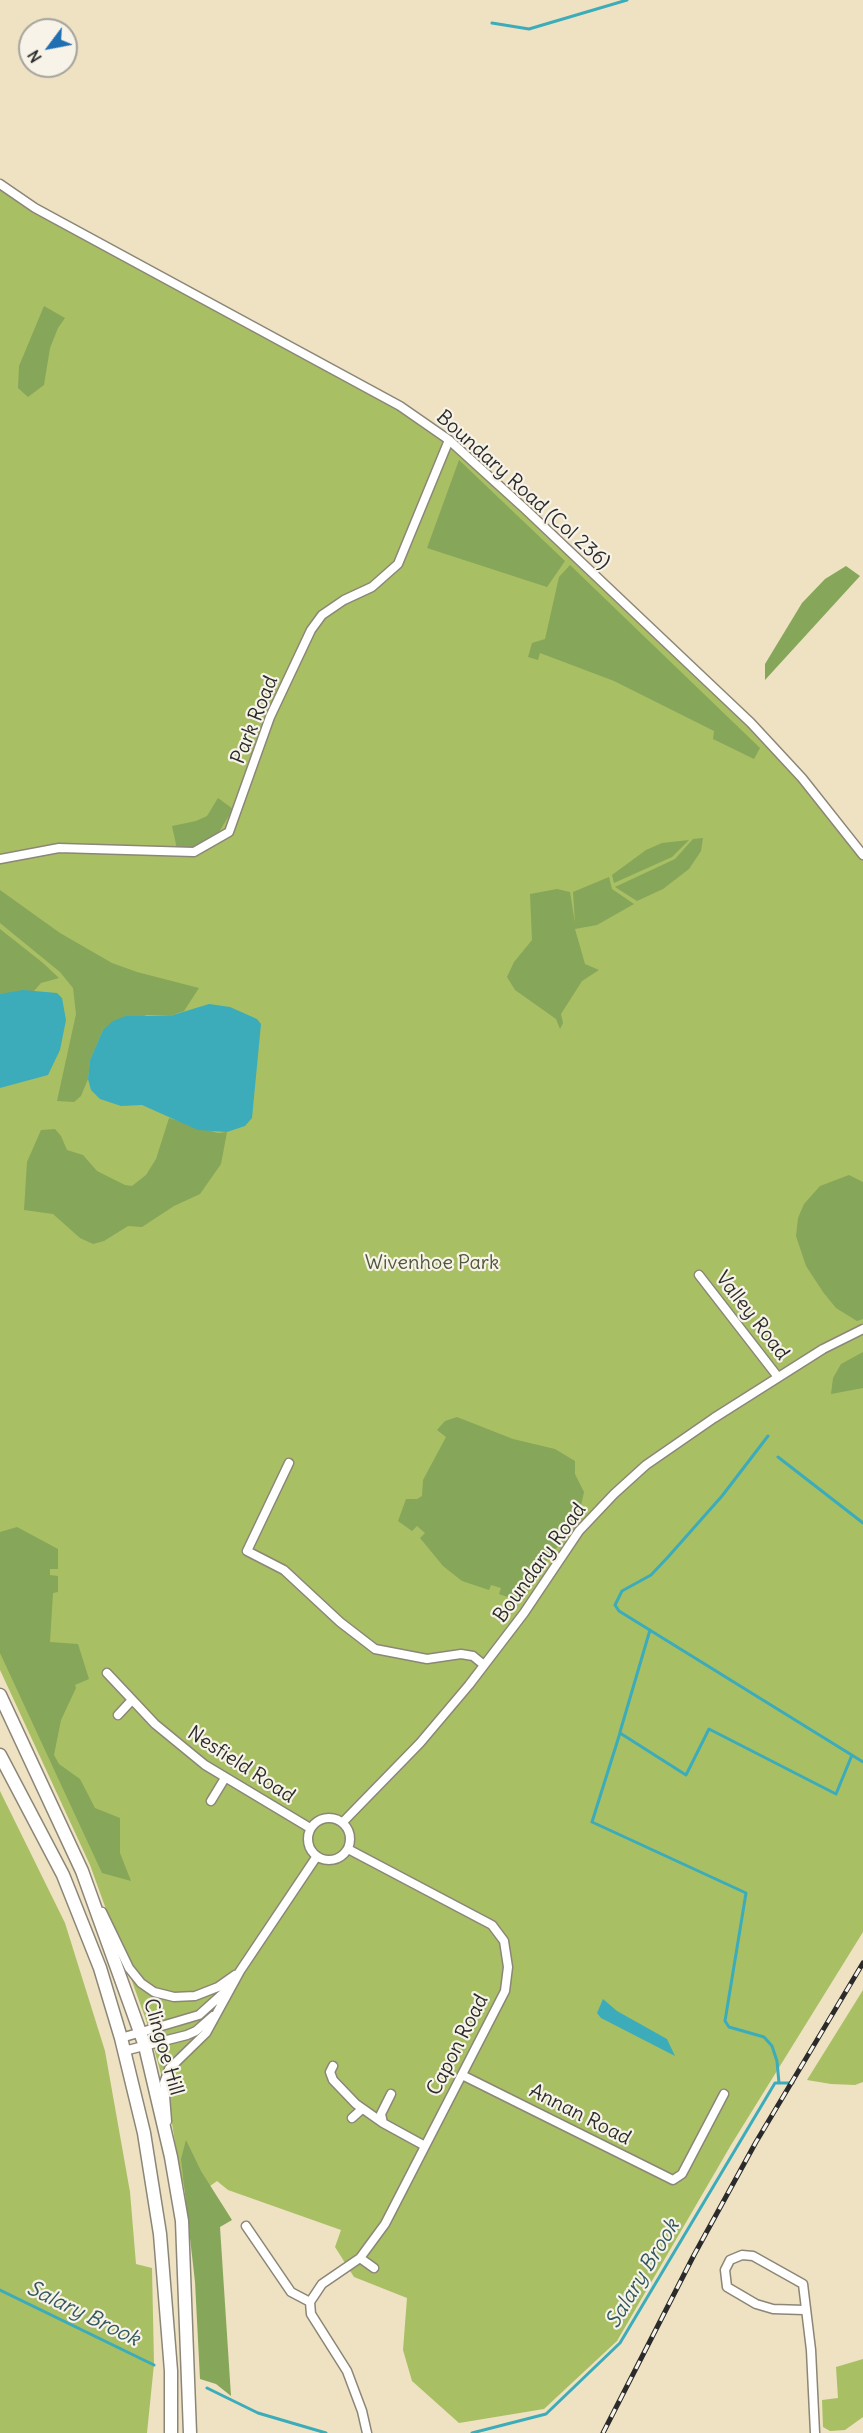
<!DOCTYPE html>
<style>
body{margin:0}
#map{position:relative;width:863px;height:2433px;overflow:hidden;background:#eee2c3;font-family:Delius,sans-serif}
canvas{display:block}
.north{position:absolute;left:18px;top:18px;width:60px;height:60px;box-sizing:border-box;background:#f7f3e8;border:2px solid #a5a39c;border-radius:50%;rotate:238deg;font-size:16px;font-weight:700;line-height:24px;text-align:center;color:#2b2b2b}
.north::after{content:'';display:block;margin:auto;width:21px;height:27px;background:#1f6fb2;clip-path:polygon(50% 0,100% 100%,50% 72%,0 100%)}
</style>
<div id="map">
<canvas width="863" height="2433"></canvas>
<div class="north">N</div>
</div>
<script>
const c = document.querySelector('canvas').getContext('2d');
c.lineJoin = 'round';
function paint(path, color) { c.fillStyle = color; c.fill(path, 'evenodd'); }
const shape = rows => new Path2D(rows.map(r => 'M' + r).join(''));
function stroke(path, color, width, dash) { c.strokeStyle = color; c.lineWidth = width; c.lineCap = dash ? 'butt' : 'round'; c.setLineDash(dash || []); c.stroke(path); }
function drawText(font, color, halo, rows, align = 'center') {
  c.font = font + ' Delius,sans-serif'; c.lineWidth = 4.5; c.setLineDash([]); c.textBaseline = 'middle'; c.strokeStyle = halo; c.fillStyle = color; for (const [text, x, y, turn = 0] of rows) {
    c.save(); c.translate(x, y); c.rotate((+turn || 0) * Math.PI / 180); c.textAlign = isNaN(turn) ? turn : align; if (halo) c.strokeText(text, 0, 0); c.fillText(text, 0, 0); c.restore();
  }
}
paint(shape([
 [0,184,400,406,449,440,751,723,863,855,863,1932,731,2145,617,2341,544,2409,459,2423,412,2381,403,2350,407,2298,354,2277,335,2247,341,2230,228,2190,217,2181,188,2202,180,2173,168,2099,146,2020,90,1865,0,1670],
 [0,1791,65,1923,105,2051,130,2192,136,2264,152,2268,154,2364,147,2433,0,2433],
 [863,1990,863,2082,855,2085,831,2084,807,2080],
 [863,2359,863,2417,845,2430,830,2431,823,2427,822,2400,838,2398,836,2367]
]), '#a9bf64');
paint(shape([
 [44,306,65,318,58,328,50,348,44,385,28,397,18,388,19,366],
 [459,460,565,561,547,587,427,548],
 [570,565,760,748,754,759,713,739,714,731,614,681,540,653,538,660,528,657,532,643,545,639,559,577],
 [846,566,860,576,765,680,765,664,802,603,825,579],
 [218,798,233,809,216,837,193,850,177,849,172,826,196,821,207,816],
 [703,838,701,851,689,869,663,889,637,901,615,887,675,859,693,839],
 [689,840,672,857,614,883,612,875,646,850,662,843],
 [609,877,612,889,634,904,597,925,575,929,585,964,599,970,582,981,561,1014,563,1023,560,1029,556,1019,515,990,507,977,514,962,532,940,530,894,557,889,570,892,575,923,573,892],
 [0,890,60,933,112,963,137,972,199,988,184,1011,170,1016,147,1015,103,1030,90,1060,88,1079,81,1096,74,1102,57,1101,76,1014,73,988,60,972,0,923],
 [0,929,43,963,59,978,41,983,34,991,0,994],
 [169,1118,218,1133,227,1132,221,1164,200,1194,174,1206,142,1227,128,1226,104,1241,93,1244,80,1238,53,1214,24,1210,27,1162,41,1130,55,1129,61,1136,67,1150,83,1155,97,1171,125,1185,132,1186,146,1175,156,1159],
 [849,1175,863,1182,863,1319,857,1321,836,1308,823,1292,806,1266,796,1236,798,1218,804,1204,820,1186],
 [863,1352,863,1388,831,1394,833,1378,841,1364],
 [457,1417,513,1439,555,1449,575,1461,575,1474,584,1492,580,1510,571,1523,565,1537,516,1600,499,1594,501,1588,491,1585,489,1590,462,1581,443,1566,420,1538,425,1533,417,1526,412,1531,398,1521,406,1499,417,1499,422,1496,423,1480,446,1437,437,1430,445,1421],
 [17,1527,58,1549,58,1569,50,1569,50,1575,58,1576,58,1592,53,1593,50,1642,78,1644,89,1679,75,1685,76,1688,61,1720,54,1755,59,1764,80,1779,95,1808,120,1818,120,1853,131,1881,102,1873,0,1653,0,1532],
 [186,2140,201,2171,232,2220,220,2227,231,2396,216,2384,200,2379,195,2282,181,2159]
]), '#86a65a');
paint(shape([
 [23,990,57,993,62,998,66,1020,60,1050,48,1075,0,1088,0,994],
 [209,1004,230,1007,257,1019,261,1024,252,1118,245,1126,227,1132,198,1130,142,1105,121,1106,100,1099,91,1090,88,1079,90,1060,103,1030,113,1021,126,1016,170,1016],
 [603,1999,617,2011,667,2039,675,2056,601,2018,597,2013]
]), '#3cacba');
stroke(shape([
 [492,23,529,29,627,0],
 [768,1436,722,1496,668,1557,651,1575,622,1591,615,1605,619,1611,863,1762],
 [778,1457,863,1523],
 [620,1732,650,1630],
 [779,2083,777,2061,772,2046,764,2037,729,2027,725,2021,746,1893,592,1822,620,1733,686,1775,709,1729,836,1794,852,1755],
 [0,2290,154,2365],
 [207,2388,258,2413,326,2433],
 [472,2433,546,2414,620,2343,775,2083,793,2083]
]), '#3cacba', 3);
const street = shape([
 [0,184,35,208,400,406,449,440,525,509,751,723,802,778,863,855],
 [0,859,59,848,194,852,229,832,270,717,311,630,322,615,344,600,372,587,398,564,449,440],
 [699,1275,778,1377],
 [289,1463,247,1551,284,1570,340,1622,375,1649,427,1659,461,1654,473,1656,484,1665],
 [107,1673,155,1724,205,1765,310,1828],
 [118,1715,132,1700],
 [211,1801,225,1778],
 '308 1839a21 21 0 1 1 42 0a21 21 0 1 1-42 0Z',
 [343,1822,420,1743,469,1685,524,1613,579,1531,614,1494,646,1465,714,1418,823,1349,863,1329],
 [102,1912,129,1968,141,1983,154,1992,174,1997,195,1996,218,1987,235,1975],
 [121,2038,199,2015,229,1988],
 [124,2051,187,2035,196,2031,213,2016],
 [333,2066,330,2072,333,2080,356,2104,383,2123],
 [462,2075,673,2180,682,2174,724,2094],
 [391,2094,381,2114,383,2123,425,2146],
 [352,2118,362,2109],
 [167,2121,164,2083,169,2069,206,2033,240,1971,317,1856],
 [246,2226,291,2292,310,2302],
 [360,2258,374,2268],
 [310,2302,322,2284,360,2258,385,2224,505,1991,508,1967,504,1941,492,1925,348,1849],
 [310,2302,311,2314,347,2371,362,2411,367,2433],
 [804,2310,773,2309,756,2304,727,2287,725,2270,730,2260,742,2255,753,2256,803,2284,811,2350,815,2433]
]);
const primary = shape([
 [0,1695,82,1871,145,2046,171,2157,182,2221,190,2433],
 [0,1755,63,1875,100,1968,121,2038,144,2133,160,2234,171,2371,171,2433]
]);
stroke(street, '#8c8677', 11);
stroke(primary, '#8c8677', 15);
stroke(street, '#fff', 8);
stroke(primary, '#fff', 12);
const rail = shape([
 [603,2433,694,2255,756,2142,863,1963]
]);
stroke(rail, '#2b2b2b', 5);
stroke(rail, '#f7f3e8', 3, [9]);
drawText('20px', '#2b2b2b', '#f7f3e8', [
 ["Boundary Road (Col 236)",523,490,42],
 ["Park Road",255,720,-68],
 ["Valley Road",752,1316,52],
 ["Boundary Road",540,1563,-54],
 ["Nesfield Road",241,1765,33],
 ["Capon Road",458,2045,-63],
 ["Clingoe Hill",163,2047,74],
 ["Annan Road",580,2115,27]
]);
drawText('20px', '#51573c', '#f7f3e8', [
 ["Wivenhoe Park",432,1263]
]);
drawText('italic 21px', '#31585d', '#f7f3e8', [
 ["Salary Brook",643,2274,-59],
 ["Salary Brook",83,2314,26]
]);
</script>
